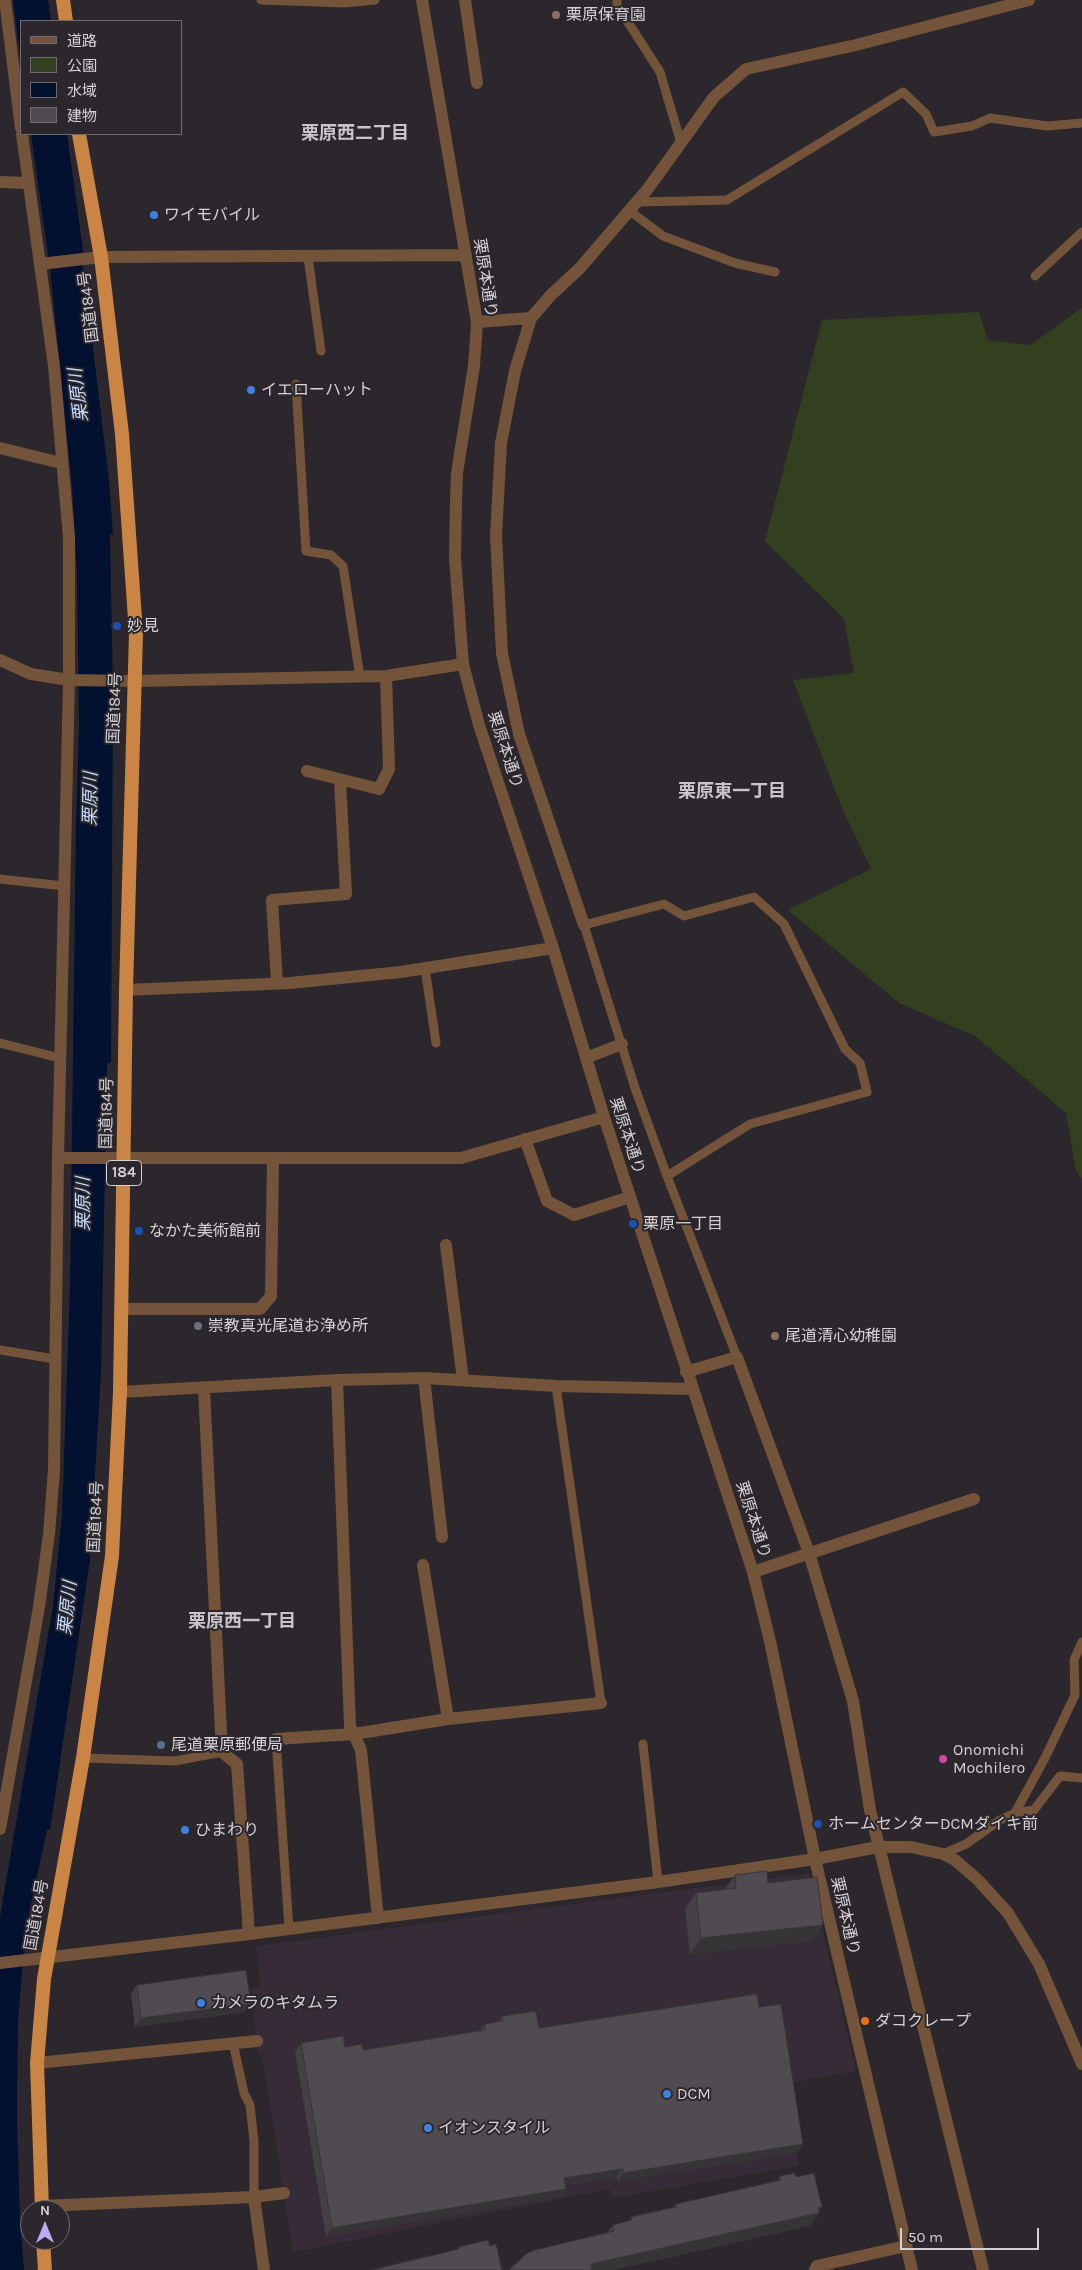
<!DOCTYPE html>
<meta charset="utf-8">
<style>
body{margin:0}
#map{position:relative;width:1082px;height:2270px;overflow:hidden;background:#2b272c;font-family:Karla,"Noto Sans JP",sans-serif}
canvas{display:block}
.legend{position:absolute;left:20px;top:20px;width:162px;height:115px;box-sizing:border-box;background:#2b272c;border:1px solid #6f6b70;margin:0;padding:6px 9px;list-style:none;font-size:15px;color:#d4d2d5}
.legend li{display:flex;align-items:center;gap:10px;height:25px}
.legend b{width:25px;border:1px solid #6f6b70}
.north{position:absolute;left:20px;top:2200px;width:50px;height:50px;box-sizing:border-box;background:#2b272c;border:1px solid #6f6b70;border-radius:50%;rotate:0deg;font-size:14px;font-weight:700;line-height:20px;text-align:center;color:#d4d2d5}
.north::after{content:'';display:block;margin:auto;width:18px;height:22px;background:#baaaf7;clip-path:polygon(50% 0,100% 100%,50% 72%,0 100%)}
.scale{position:absolute;left:900px;top:2228px;width:139px;height:22px;box-sizing:border-box;border:2px solid #d4d2d5;border-top:0;padding-left:6px;font-size:15px;line-height:18px;white-space:nowrap;color:#d4d2d5;-webkit-text-stroke:4px #2b272c;paint-order:stroke}
</style>
<div id="map">
<canvas width="1082" height="2270"></canvas>
<ul class="legend">
<li><b style="height:6px;background:#73543a"></b>道路</li>
<li><b style="height:14px;background:#333f1f"></b>公園</li>
<li><b style="height:14px;background:#021130"></b>水域</li>
<li><b style="height:14px;background:#4f4b50"></b>建物</li>
</ul>
<div class="north">N</div>
<div class="scale">50 m</div>
</div>
<script>
const c = document.querySelector('canvas').getContext('2d');
c.lineJoin = 'round';
function paint(path, color) { c.fillStyle = color; c.fill(path, 'evenodd'); }
const shape = rows => new Path2D(rows.map(r => 'M' + r).join(''));
function stroke(path, color, width, dash) { c.strokeStyle = color; c.lineWidth = width; c.lineCap = dash ? 'butt' : 'round'; c.setLineDash(dash || []); c.stroke(path); }
function drawText(font, color, halo, rows, align = 'center') {
  c.font = font + ' Karla,"Noto Sans JP",sans-serif'; c.lineWidth = 4; c.setLineDash([]); c.textBaseline = 'middle'; c.strokeStyle = halo; c.fillStyle = color; for (const [text, x, y, turn = 0] of rows) {
    c.save(); c.translate(x, y); c.rotate((+turn || 0) * Math.PI / 180); c.textAlign = isNaN(turn) ? turn : align; if (halo) c.strokeText(text, 0, 0); c.fillText(text, 0, 0); c.restore();
  }
}
paint(shape([
 [809,1873,856,2071,784,2084,799,2166,612,2198,610,2189,293,2252,262,2054,258,2055,251,1988,260,1987,256,1946]
]), '#382b38');
paint(shape([
 [1082,308,1082,1179,1076,1171,1066,1113,975,1036,899,1003,788,910,871,869,841,806,793,680,854,673,844,619,765,541,822,320,979,312,988,340,1030,345]
]), '#333f1f');
paint(shape([
 [13,0,48,0,51,21,21,21,21,63],
 [31,134,67,134,83,250,83,265,109,481,113,534,110,535,113,690,111,1062,107,1064,101,1372,90,1560,50,1830,47,1830,29,1913,22,1973,18,2021,17,2119,20,2221,24,2270,0,2270,0,1917,53,1606,62,1515,70,1287,76,824,79,726,77,574,72,487,50,268]
]), '#021130');
stroke(shape([
 [261,0,345,3,375,0],
 [617,0,617,5,660,72,681,143],
 [637,202,727,200,903,92,926,114,934,132,972,126,990,118,1047,126,1082,123],
 [630,211,663,236,735,263,775,272],
 [308,257,321,351],
 [1035,276,1082,232],
 [296,384,306,551,331,555,343,566,360,677],
 [0,879,64,886],
 [425,968,436,1043],
 [0,1043,60,1058],
 [667,1176,750,1124,867,1092,860,1063,845,1049,784,924,754,897,684,916,664,904,584,925,635,1088,667,1176,737,1357],
 [0,1350,55,1359],
 [556,1386,601,1703],
 [276,1739,289,1929],
 [643,1744,658,1882],
 [83,1758,175,1761,222,1752],
 [1015,1813,1034,1810,1060,1776,1082,1778],
 [943,1854,966,1844,1000,1820,1015,1813,1046,1756,1075,1695,1074,1660,1082,1642],
 [233,2043,244,2093,250,2105,254,2141,254,2197]
]), '#73543a', 9);
stroke(shape([
 [254,2197,284,2193]
]), '#73543a', 12);
stroke(shape([
 [5,0,21,128],
 [422,0,477,322,474,366,457,473,456,501,455,558,463,664,479,725,553,948,604,1117,753,1572,770,1641,815,1859,912,2270],
 [465,0,477,83],
 [0,182,28,183],
 [40,264,101,257,466,255],
 [531,318,515,371,501,443,496,536,502,653,519,734,584,925],
 [477,322,531,318,551,295,580,268,647,190,714,97,746,69,856,45,1029,0],
 [0,448,61,463],
 [0,660,31,674,69,680,133,681,386,676,463,664],
 [307,771,379,789,389,769,386,676],
 [277,983,272,900,346,894,340,781],
 [126,990,290,983,401,972,553,948],
 [586,1058,622,1044],
 [525,1139,547,1201,574,1215,630,1197],
 [58,1158,461,1158,604,1117],
 [446,1245,463,1380],
 [121,1309,260,1309,271,1296,273,1158],
 [686,1372,737,1357,809,1553,853,1701,870,1810,983,2270],
 [424,1378,442,1537],
 [337,1380,350,1726,361,1750,378,1918],
 [204,1389,222,1752,237,1764,249,1934],
 [120,1392,337,1380,424,1378,556,1386,693,1389],
 [423,1565,448,1719],
 [753,1572,974,1499],
 [276,1739,354,1734,448,1719,601,1703],
 [0,1829,39,1607,49,1534,54,1470,58,1158,69,680,69,538,54,366,22,134],
 [0,1963,249,1934,658,1882,815,1859,878,1847,911,1847,943,1854,955,1860,978,1880,1008,1913,1039,1964,1082,2064],
 [41,2206,254,2197,264,2270],
 [815,2270,817,2266,906,2246]
]), '#73543a', 12);
stroke(shape([
 [37,2063,257,2041]
]), '#73543a', 12);
stroke(shape([
 [63,0,66,21],
 [42,2210,37,2063,44,1979,83,1758,112,1556,120,1392,126,990,136,633,122,434,101,257,79,134],
 [43,2240,45,2270]
]), '#ca8444', 14);
paint(shape([
 [735,1875,768,1883,812,1941,690,1954,685,1909,696,1893,724,1890],
 [137,1985,245,2012,135,2027,131,1993],
 [759,2007,803,2144,797,2153,617,2181,617,2177,566,2185,566,2189,560,2197,326,2236,295,2051,301,2043,363,2050,480,2031,485,2024,498,2022,502,2016,539,2028],
 [780,2176,796,2177,822,2207,819,2212,819,2213,810,2226,607,2233,613,2225,629,2221,631,2217,673,2207,676,2204,777,2181]
]), '#444045');
paint(shape([
 [823,1925,812,1941,690,1954,701,1938],
 [251,2004,245,2012,135,2027,141,2018],
 [803,2144,797,2153,617,2181,623,2173],
 [623,2169,617,2177,559,2186,564,2178],
 [566,2189,560,2197,326,2236,332,2228],
 [822,2207,818,2213,819,2213,810,2226,614,2270,587,2270,591,2264]
]), '#373438');
const building = shape([
 [767,1871,768,1883,817,1877,823,1925,701,1938,696,1893,736,1888,735,1875,767,1871],
 [246,1970,251,2004,141,2018,137,1985,246,1970],
 [757,1994,759,2007,781,2004,803,2144,623,2173,623,2169,564,2178,566,2189,332,2228,301,2043,343,2036,345,2047,362,2044,363,2050,485,2030,485,2024,503,2021,502,2016,536,2011,539,2028,757,1994],
 [795,2173,796,2177,814,2173,822,2207,818,2208,819,2213,591,2264,592,2270,509,2270,526,2254,535,2250,614,2231,613,2225,632,2220,631,2217,676,2207,676,2204,781,2180,780,2176,795,2173],
 [488,2240,490,2246,496,2244,502,2270,371,2270,459,2249,458,2247,488,2240]
]);
paint(building, '#4f4b50');
stroke(building, '#373438', 1);
for (const [x, y, r, color] of [
 [556,15,5,"#8d6e63"],
 [154,215,5,"#3f7fe0"],
 [251,390,5,"#3f7fe0"],
 [117,626,5,"#1a4fb4"],
 [633,1224,5,"#1a4fb4"],
 [139,1231,5,"#1a4fb4"],
 [198,1326,5,"#6b7280"],
 [775,1336,5,"#8d6e63"],
 [161,1745,5,"#5c6f8a"],
 [943,1759,5,"#d1479c"],
 [818,1824,5,"#1a4fb4"],
 [185,1830,5,"#3f7fe0"],
 [201,2003,5,"#3f7fe0"],
 [865,2021,5,"#e8710a"],
 [667,2094,5,"#3f7fe0"],
 [428,2128,5,"#3f7fe0"]
]) { const dot = new Path2D(); dot.arc(x, y, r, 0, 2 * Math.PI); c.fillStyle = color; c.fill(dot); stroke(dot, '#2b272c', 2); }
for (const [x, y, w] of [
 [124,1173,35]
]) { const box = new Path2D(); box.roundRect(x - w / 2, y - 12.5, w, 25, 4); c.fillStyle = '#2b272c'; c.fill(box); stroke(box, '#d4d2d5', 1); }
drawText('bold 15px', '#d4d2d5', null, [
 ["184",124,1173]
]);
drawText('16px', '#d4d2d5', '#2b272c', [
 ["栗原保育園",566,15],
 ["ワイモバイル",164,215],
 ["イエローハット",261,390],
 ["妙見",127,626],
 ["栗原一丁目",643,1224],
 ["なかた美術館前",149,1231],
 ["崇教真光尾道お浄め所",208,1326],
 ["尾道清心幼稚園",785,1336],
 ["尾道栗原郵便局",171,1745],
 ["Onomichi",953,1750],
 ["Mochilero",953,1768],
 ["ホームセンターDCMダイキ前",828,1824],
 ["ひまわり",195,1830],
 ["カメラのキタムラ",211,2003],
 ["ダコクレープ",875,2021],
 ["DCM",677,2094],
 ["イオンスタイル",438,2128]
], 'left');
drawText('16px', '#d4d2d5', '#2b272c', [
 ["栗原本通り",485,278,81],
 ["国道184号",89,307,-97],
 ["国道184号",115,708,-88],
 ["栗原本通り",505,750,72],
 ["国道184号",107,1113,-89],
 ["栗原本通り",627,1136,72],
 ["国道184号",96,1517,-87],
 ["栗原本通り",753,1520,72],
 ["国道184号",37,1915,-80],
 ["栗原本通り",845,1916,77]
]);
drawText('bold 18px', '#c8c4ca', '#2b272c', [
 ["栗原西二丁目",355,134],
 ["栗原東一丁目",732,792],
 ["栗原西一丁目",242,1622]
]);
drawText('italic 18px', '#c2d9ff', '#2b272c', [
 ["栗原川",79,395,-97],
 ["栗原川",91,799,-89],
 ["栗原川",84,1204,-90],
 ["栗原川",68,1608,-84]
]);
</script>
